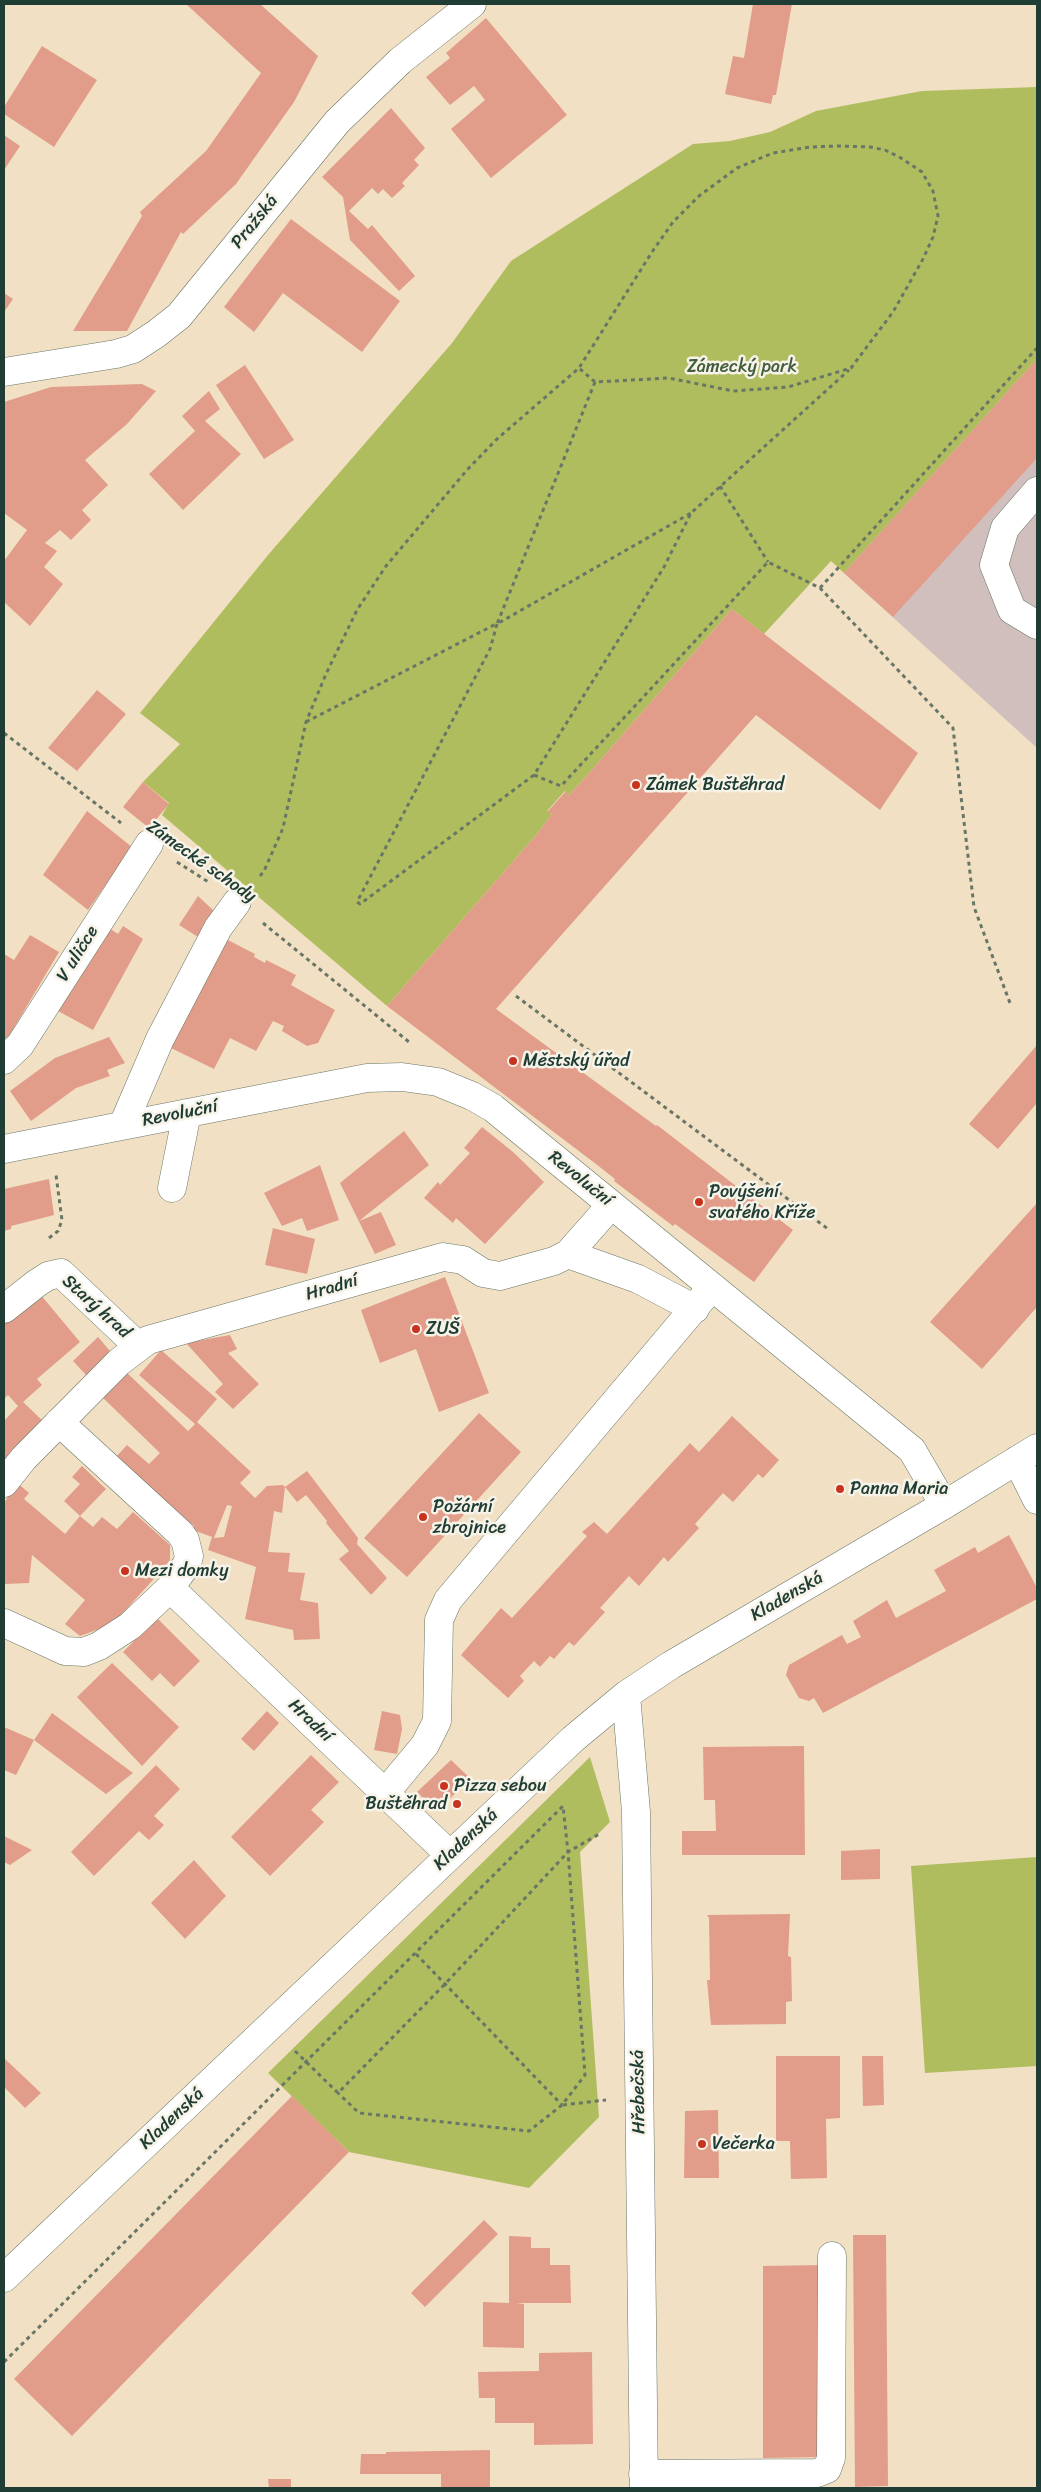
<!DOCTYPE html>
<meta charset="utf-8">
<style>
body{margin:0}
#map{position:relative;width:1041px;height:2492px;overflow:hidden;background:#f1e0c3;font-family:Sriracha,sans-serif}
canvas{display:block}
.frame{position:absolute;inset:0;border:5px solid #1f3d34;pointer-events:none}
</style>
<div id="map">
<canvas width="1041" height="2492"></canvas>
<div class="frame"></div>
</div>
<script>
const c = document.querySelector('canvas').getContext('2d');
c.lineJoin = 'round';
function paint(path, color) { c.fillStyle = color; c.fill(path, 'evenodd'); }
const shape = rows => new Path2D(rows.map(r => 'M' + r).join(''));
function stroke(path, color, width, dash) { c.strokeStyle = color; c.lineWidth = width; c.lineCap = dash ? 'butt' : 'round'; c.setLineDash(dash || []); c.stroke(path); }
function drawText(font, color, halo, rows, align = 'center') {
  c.font = font + ' Sriracha,sans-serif'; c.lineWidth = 5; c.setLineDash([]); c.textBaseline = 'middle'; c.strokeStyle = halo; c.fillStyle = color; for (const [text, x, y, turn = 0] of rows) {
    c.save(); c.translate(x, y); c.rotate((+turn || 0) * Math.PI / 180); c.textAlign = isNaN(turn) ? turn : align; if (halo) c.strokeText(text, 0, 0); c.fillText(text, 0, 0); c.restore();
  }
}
paint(shape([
 [1037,359,1037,748,844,573]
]), '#d1bfbd');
paint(shape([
 [1037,87,1037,359,844,573,831,561,764,634,732,609,584,779,568,796,565,791,547,811,552,814,537,834,387,1006,162,815,169,803,143,782,180,744,140,713,268,555,452,343,511,261,693,144,730,141,770,132,816,111,922,91],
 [590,1757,610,1822,580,1852,599,2117,529,2188,349,2152,268,2073],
 [1037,1857,1037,2066,925,2073,911,1866]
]), '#b0bd5f');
paint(shape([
 [186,4,260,4,318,56,294,102,236,184,183,234,181,232,127,331,73,331,142,216,140,212,206,151,261,73],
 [753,4,792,4,776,95,773,95,771,104,725,94,733,56,744,58],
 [486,18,567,115,491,178,451,129,485,100,474,86,450,105,426,77,450,58,446,53],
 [42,46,97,80,54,147,4,114,4,107],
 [391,108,425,148,414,160,419,165,402,183,405,186,392,198,383,189,378,194,372,188,349,211,368,229,372,225,415,276,399,291,350,240,343,197,322,177],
 [4,135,20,146,4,170],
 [291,219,400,301,362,352,283,293,254,332,224,307],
 [4,293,13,299,4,312],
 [1037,359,1037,458,893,617,844,573],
 [245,365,294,440,264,459,216,385],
 [142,384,156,391,127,424,85,460,108,485,82,510,91,520,71,540,60,530,45,543,57,551,44,567,63,584,30,626,4,602,4,561,27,530,4,513,4,402,51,387],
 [209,391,220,409,205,421,241,454,183,510,149,474,195,431,182,416],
 [732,609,918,753,880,810,756,715,496,1009,656,1126,657,1125,793,1230,754,1282,675,1224,673,1226,614,1181,615,1179,596,1164,387,1006,537,834,552,814,547,812,566,791,568,796,584,779],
 [97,690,126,714,77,771,48,748],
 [143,782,169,804,149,828,123,807],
 [87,811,132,847,88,910,43,875],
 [198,896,214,911,198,937,179,925],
 [106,926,118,934,123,926,143,939,93,1030,58,1011],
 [30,935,59,952,6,1041,4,1039,4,954,14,960],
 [226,939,255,954,254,957,265,963,266,960,296,975,291,985,335,1010,318,1043,307,1046,282,1031,284,1026,273,1021,256,1051,230,1038,214,1069,171,1048],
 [109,1037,125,1063,107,1070,110,1076,76,1088,31,1121,10,1091,55,1058],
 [1037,1045,1037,1103,998,1149,969,1124],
 [482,1127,513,1152,544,1182,485,1244,456,1218,453,1223,424,1198,438,1182,440,1185,470,1153,464,1148],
 [404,1131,429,1165,359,1221,381,1212,396,1245,375,1254,340,1183],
 [320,1165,339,1220,307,1231,302,1218,282,1226,264,1193],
 [49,1179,54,1215,11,1226,11,1229,4,1231,4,1189],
 [1037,1203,1037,1307,982,1369,930,1322],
 [273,1228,315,1239,307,1274,265,1265],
 [445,1277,489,1393,439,1412,416,1349,380,1363,361,1310],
 [40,1294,80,1342,37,1379,42,1385,23,1402,45,1423,4,1464,4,1421,18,1406,8,1395,4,1399,4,1324],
 [230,1335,237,1349,228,1353,259,1384,233,1409,215,1392,223,1384,186,1343],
 [98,1337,110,1351,87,1376,73,1361],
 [161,1350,217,1399,197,1422,251,1472,240,1483,255,1498,267,1486,283,1485,285,1487,282,1513,274,1511,268,1552,290,1553,288,1572,305,1573,300,1600,318,1603,320,1639,294,1640,293,1630,245,1619,256,1567,208,1550,212,1537,193,1530,194,1526,166,1501,114,1459,127,1445,149,1464,160,1453,100,1395,124,1370,188,1431,195,1424,139,1375],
 [227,1505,232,1506,224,1537,214,1538],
 [479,1413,521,1452,407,1577,364,1538],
 [732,1416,779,1460,763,1478,758,1474,733,1502,723,1493,695,1524,699,1528,668,1562,664,1557,639,1586,629,1576,600,1608,605,1612,574,1646,569,1642,554,1659,550,1656,540,1667,534,1661,520,1676,524,1681,508,1698,461,1655,501,1608,512,1618,587,1536,582,1532,594,1522,607,1534,690,1443,699,1452],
 [82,1466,106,1489,80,1516,64,1501,80,1484,72,1477],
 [307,1471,358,1538,357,1544,387,1578,371,1595,339,1559,349,1551,326,1523,327,1521,306,1495,297,1502,285,1487],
 [15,1481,29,1493,24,1499,65,1534,80,1516,93,1527,102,1517,117,1529,133,1512,170,1545,170,1561,113,1624,80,1636,65,1624,85,1600,32,1555,29,1583,4,1584,4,1504],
 [1009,1535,1037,1588,1037,1599,823,1713,814,1698,809,1701,799,1698,786,1675,789,1665,842,1635,847,1644,861,1637,853,1621,887,1600,896,1618,946,1591,934,1570,975,1547,978,1553],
 [157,1618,200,1661,174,1687,160,1673,152,1681,123,1652],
 [112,1663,179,1727,142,1766,77,1697],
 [267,1711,279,1723,254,1751,241,1739],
 [382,1711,400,1715,402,1729,397,1754,374,1750],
 [52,1713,133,1773,106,1794,34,1740],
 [4,1727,34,1740,16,1775,4,1770],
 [804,1746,805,1855,682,1855,682,1831,716,1831,715,1800,704,1800,703,1747],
 [311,1755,339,1782,311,1810,324,1822,270,1876,231,1837],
 [451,1760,471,1779,436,1811,417,1792],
 [156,1765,180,1789,154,1816,164,1825,149,1840,139,1831,94,1876,71,1852],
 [4,1836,32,1850,10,1865,4,1862],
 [880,1849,880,1879,841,1880,841,1851],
 [194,1860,226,1896,185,1939,151,1903],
 [790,1914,788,1956,791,1957,792,2001,786,2002,786,2024,711,2025,707,1980,710,1980,709,1918,707,1915],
 [776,2056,840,2056,840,2118,826,2119,827,2178,791,2179,790,2141,776,2141],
 [862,2056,883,2056,884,2105,863,2106],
 [4,2058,41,2093,25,2108,4,2087],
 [292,2096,349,2152,72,2436,14,2379],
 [718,2110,719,2178,684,2178,685,2111],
 [484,2220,498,2234,425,2307,411,2293],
 [853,2235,886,2235,888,2486,855,2487],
 [509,2236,531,2237,531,2248,550,2248,550,2265,570,2265,571,2303,516,2303,524,2304,524,2348,483,2347,483,2302,509,2303],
 [822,2265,822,2457,763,2458,763,2266],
 [592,2352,593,2444,534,2445,534,2423,495,2423,495,2398,479,2398,478,2372,539,2371,539,2353],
 [490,2450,490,2488,441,2488,441,2474,360,2474,361,2454,386,2454,386,2452],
 [268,2479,291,2479,291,2488,269,2488]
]), '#e19d89');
const minor = shape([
 [4,372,116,354,133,349,156,334,179,316,337,122,400,61,472,4],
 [1037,491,1005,528,994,565,1012,610,1037,625],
 [4,1060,20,1045,149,844],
 [123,1125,160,1039,218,928,237,902],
 [4,1149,367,1078,402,1077,438,1082,472,1096,493,1108,912,1450,944,1505],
 [172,1188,187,1113],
 [568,1254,638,1279,695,1309],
 [4,1309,37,1283,48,1276,61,1273,138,1346],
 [1017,1460,1037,1500],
 [4,1483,24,1458,119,1362,148,1340,443,1257,463,1260,483,1273,500,1276,554,1261,568,1254,611,1205],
 [170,1588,450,1855],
 [4,1623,65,1651,84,1652,99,1646,130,1626,170,1588,187,1564,189,1556,185,1540,180,1533,59,1422],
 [626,1695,636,1812,644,2488],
 [385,1793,425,1745,437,1721,439,1620,448,1600,712,1287],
 [4,2278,573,1739,626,1695,671,1665,944,1505,1037,1448],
 [643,2474,817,2473,827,2469,831,2458,832,2256]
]);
stroke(minor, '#687666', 29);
stroke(shape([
 [595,382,497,624,691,513],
 [720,486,768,562],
 [820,588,1037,348],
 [497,624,490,649,357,902,360,904,534,775,664,567,691,513,849,370],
 [306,722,496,624],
 [4,733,121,823],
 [534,775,561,786,768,562,820,588,953,728,974,907,1010,1003],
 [177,862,210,883],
 [260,876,264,871,283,828,306,722,326,674,357,610,386,566,467,470,497,439,579,368,652,252,673,222,699,196,737,168,773,153,810,147,838,146,870,147,885,150,901,158,922,172,933,191,938,216,933,237,923,259,893,312,851,368,788,387,733,391,669,378,595,382,579,368],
 [263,923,409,1042],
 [516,996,828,1229],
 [49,1238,58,1231,62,1220,56,1175],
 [416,1954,562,2105],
 [295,2051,338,2093,445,1984,568,1852,601,1833],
 [563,2105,606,2100],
 [4,2362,563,1806,568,1852,585,2075,562,2105,529,2131,359,2113,338,2093]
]), '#687666', 3, [4, 4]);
stroke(minor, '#fff', 28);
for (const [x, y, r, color] of [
 [636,785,5,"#c8321e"],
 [513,1061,5,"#c8321e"],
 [699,1202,5,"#c8321e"],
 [416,1329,5,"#c8321e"],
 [840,1489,5,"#c8321e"],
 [423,1517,5,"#c8321e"],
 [125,1571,5,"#c8321e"],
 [444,1786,5,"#c8321e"],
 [457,1804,5,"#c8321e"],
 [702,2144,5,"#c8321e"]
]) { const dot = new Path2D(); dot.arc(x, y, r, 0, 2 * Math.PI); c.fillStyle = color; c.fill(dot); stroke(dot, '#f7f3e8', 2); }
drawText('18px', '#1f3d34', '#f7f3e8', [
 ["Pražská",255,222,-51],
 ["Zámecké schody",201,862,35],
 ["V uličce",78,954,-58],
 ["Revoluční",180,1114,-11],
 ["Revoluční",580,1179,39],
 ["Hradní",332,1288,-16],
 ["Starý hrad",96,1307,42],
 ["Kladenská",787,1597,-30],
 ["Hradní",310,1721,44],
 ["Kladenská",466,1840,-43],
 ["Hřebečská",639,2092,-91],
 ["Kladenská",172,2119,-43]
]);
drawText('18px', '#435d3f', '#f7f3e8', [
 ["Zámecký park",742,367]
]);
drawText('18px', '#1f3d34', '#f7f3e8', [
 ["Zámek Buštěhrad",646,785],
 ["Městský úřad",523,1061],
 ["Povýšení",709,1192],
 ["svatého Kříže",709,1213],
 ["ZUŠ",426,1329],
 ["Panna Maria",850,1489],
 ["Požární",433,1507],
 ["zbrojnice",433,1528],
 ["Mezi domky",135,1571],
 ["Pizza sebou",454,1786],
 ["Buštěhrad",447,1804,"right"],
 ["Večerka",712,2144]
], 'left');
</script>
